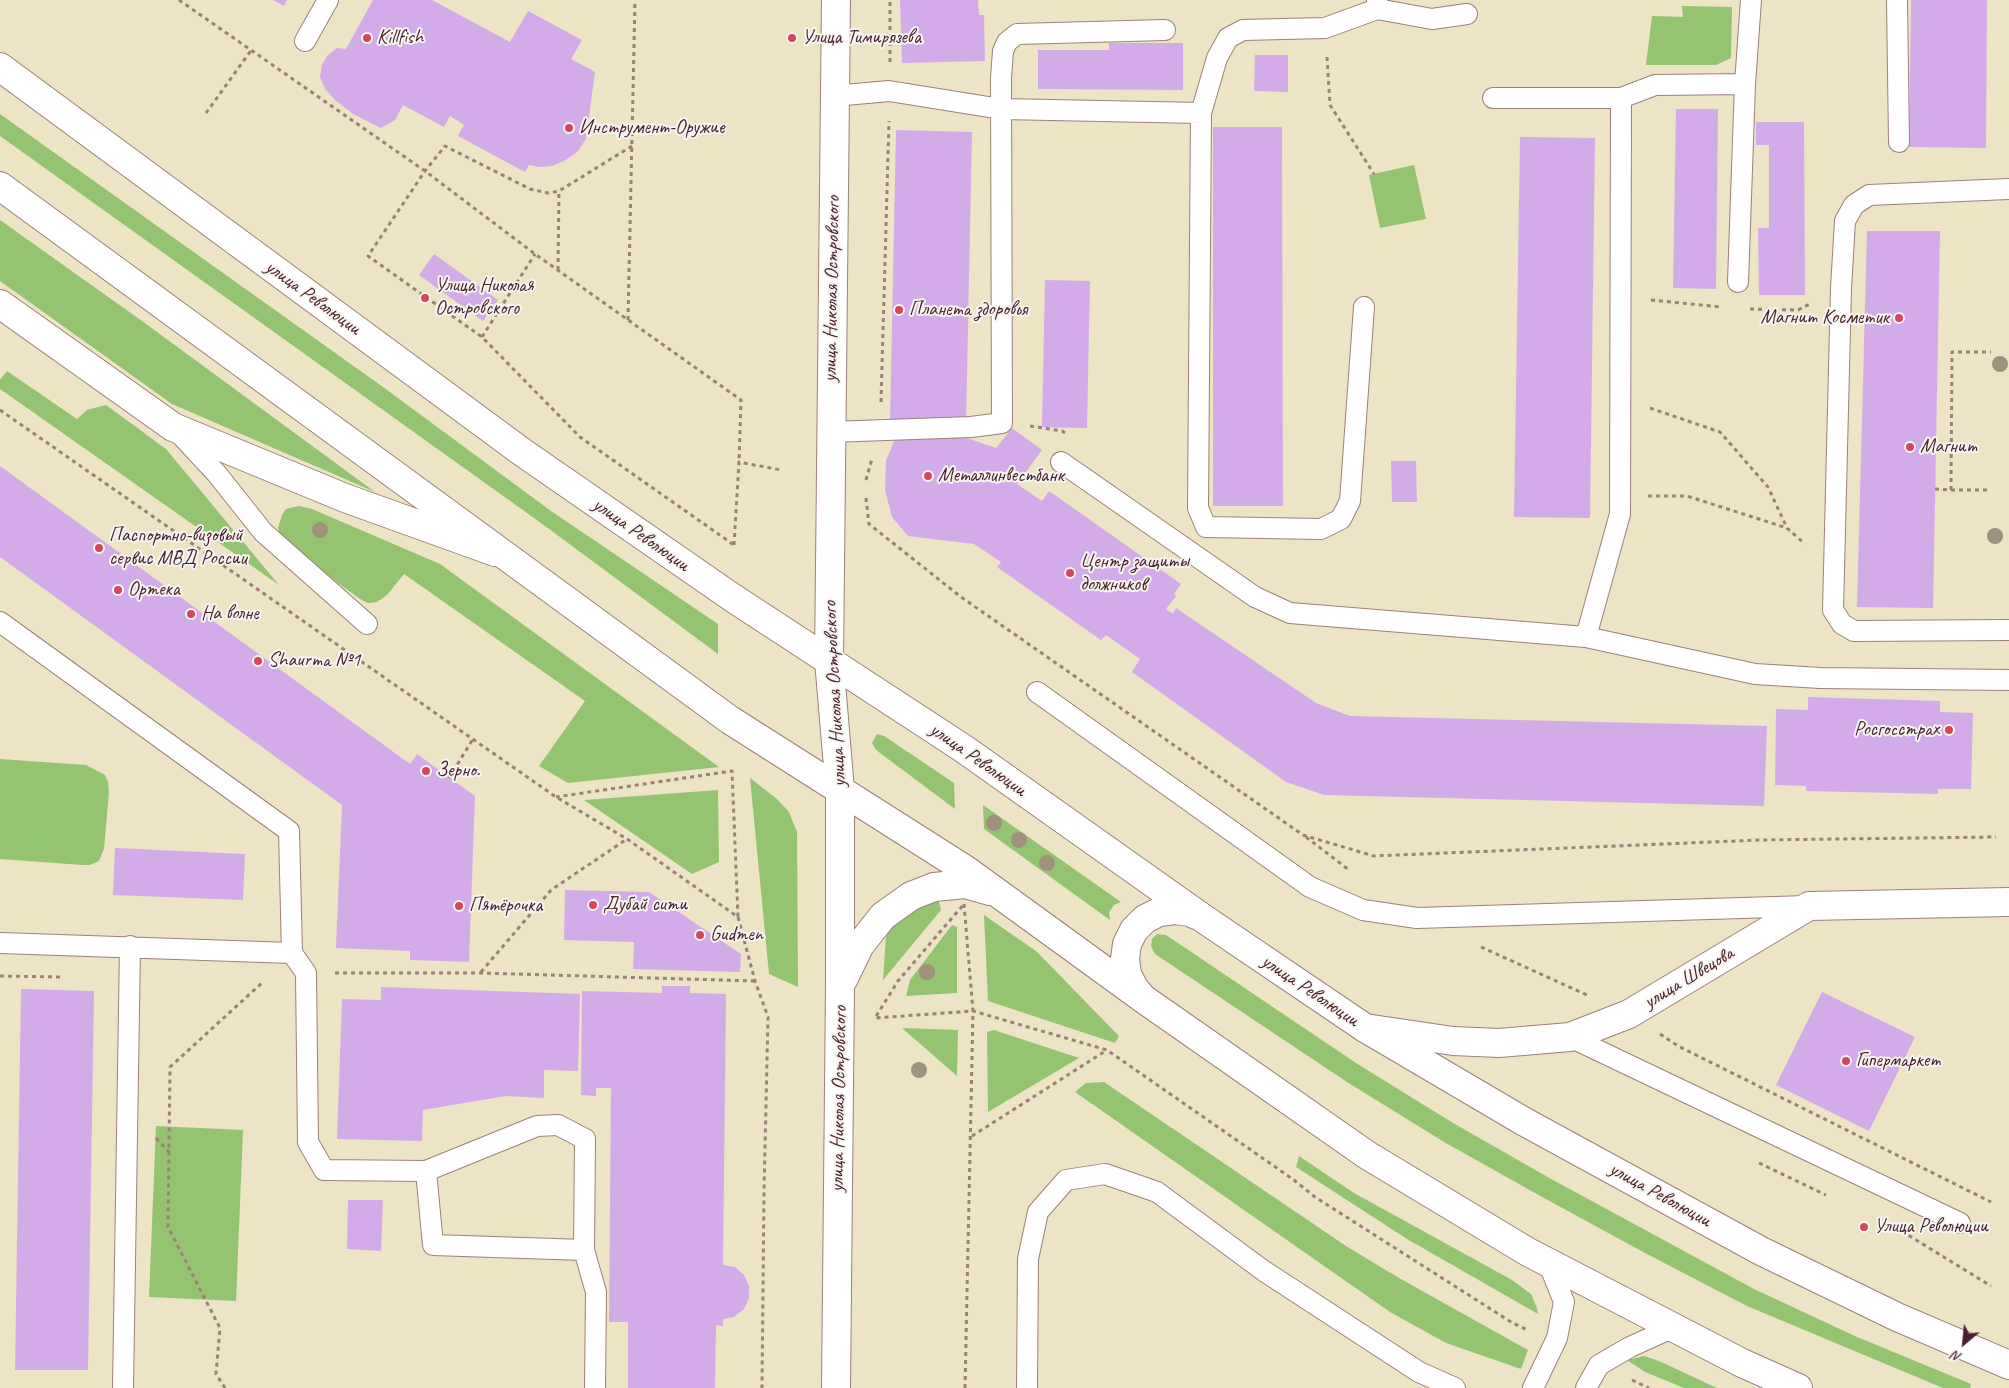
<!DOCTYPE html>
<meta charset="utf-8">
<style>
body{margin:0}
#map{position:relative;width:2009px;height:1388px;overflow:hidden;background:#ede3c5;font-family:Caveat,sans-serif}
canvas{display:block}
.north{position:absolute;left:1939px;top:1318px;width:50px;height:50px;-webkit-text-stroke:4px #f6f6f2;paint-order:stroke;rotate:208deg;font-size:14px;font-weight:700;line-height:20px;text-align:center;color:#4a1f2b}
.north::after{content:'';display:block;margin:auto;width:18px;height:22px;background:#4a1f2b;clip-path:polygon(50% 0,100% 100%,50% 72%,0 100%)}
</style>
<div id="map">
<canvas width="2009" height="1388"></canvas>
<div class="north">N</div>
</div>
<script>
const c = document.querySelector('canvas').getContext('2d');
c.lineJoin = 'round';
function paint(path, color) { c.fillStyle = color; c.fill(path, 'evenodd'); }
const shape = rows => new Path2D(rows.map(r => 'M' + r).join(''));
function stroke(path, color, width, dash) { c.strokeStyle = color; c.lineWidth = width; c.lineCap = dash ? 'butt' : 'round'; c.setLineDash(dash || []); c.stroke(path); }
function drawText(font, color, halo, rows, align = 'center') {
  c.font = font + ' Caveat,sans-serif'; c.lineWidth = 4; c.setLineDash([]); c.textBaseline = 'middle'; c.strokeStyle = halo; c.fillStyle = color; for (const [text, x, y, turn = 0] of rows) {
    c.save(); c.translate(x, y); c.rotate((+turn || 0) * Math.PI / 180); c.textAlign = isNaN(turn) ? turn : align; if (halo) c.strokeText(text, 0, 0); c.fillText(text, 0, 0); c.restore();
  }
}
paint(shape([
 [1682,6,1732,7,1731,58,1716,65,1646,65,1652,16,1683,17],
 [0,114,383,387,551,511,718,624,718,654,541,523,0,136],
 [1414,165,1426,219,1380,228,1369,175],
 [0,220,142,321,375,492,172,404,0,281],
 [7,371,77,419,87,410,106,405,166,449,279,585,0,389,0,380],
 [299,506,312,509,440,564,719,767,568,783,539,766,585,701,404,574,387,595,377,602,368,603,360,599,305,559,280,535,278,528,282,515,286,509],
 [877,734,884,736,954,783,955,809,876,750,872,743],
 [0,759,86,765,105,775,108,782,109,792,104,849,99,861,90,865,82,865,0,859],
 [750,778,777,799,789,812,797,832,798,987,769,974],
 [718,790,719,862,692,874,584,800],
 [983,805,1121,902,1114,905,1109,912,1110,920,984,829],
 [938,898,941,910,883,980,886,937,892,925,904,910],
 [984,915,1036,951,1119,1036,1115,1043,988,1001],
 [952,925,957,927,957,993,906,996,910,980],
 [1157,934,1166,935,1356,1063,1453,1123,1553,1180,1754,1289,1857,1337,1971,1384,1970,1388,1943,1388,1747,1306,1645,1253,1544,1198,1444,1142,1347,1082,1155,954,1151,946,1152,939],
 [902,1028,958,1030,957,1076],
 [994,1030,1079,1058,988,1112,987,1032],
 [1104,1082,1346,1246,1399,1278,1528,1350,1521,1369,1446,1343,1390,1312,1075,1092,1086,1083],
 [156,1126,243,1130,236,1301,149,1297],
 [1299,1156,1354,1193,1512,1280,1531,1294,1537,1308,1538,1314,1407,1239,1296,1167],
 [1644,1356,1659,1361,1717,1388,1684,1388,1645,1372,1627,1360]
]), '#94c372');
paint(shape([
 [273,0,287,0,284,6],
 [373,0,432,0,510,42,528,11,582,40,571,59,595,72,586,139,578,151,566,160,552,166,539,167,529,165,525,172,458,136,464,125,450,116,444,127,403,105,395,120,381,128,353,114,335,100,325,89,320,77,322,65,327,56,337,48,346,49],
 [900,0,978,0,979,15,984,15,985,61,902,63],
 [1911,0,1987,0,1986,148,1909,147],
 [1109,43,1183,43,1183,90,1038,89,1038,50,1109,50],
 [1255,55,1288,55,1288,92,1254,91],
 [1676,109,1718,109,1716,289,1673,288],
 [1756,122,1804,122,1805,295,1759,295,1758,228,1769,228,1769,145,1756,145],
 [1213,127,1282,127,1283,506,1213,506],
 [896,130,972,132,966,424,890,422],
 [1520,137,1595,138,1590,518,1514,517],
 [1867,231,1940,231,1933,608,1857,607],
 [434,254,498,300,483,321,419,275],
 [1045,280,1090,281,1087,428,1042,427],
 [1012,428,1042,450,1017,484,1042,501,1049,491,1181,584,1174,594,1176,596,1166,609,1173,614,1176,608,1316,703,1350,716,1767,726,1764,806,1324,795,1286,782,1132,672,1140,659,1106,635,1101,640,997,567,1001,562,974,544,908,536,892,517,885,490,886,461,897,434,949,432,996,448],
 [1391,461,1416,461,1417,502,1392,502],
 [0,466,410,764,417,754,475,796,469,962,410,960,410,951,336,948,342,805,0,557],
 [1808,697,1940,701,1940,712,1973,713,1971,789,1938,789,1938,794,1806,791,1806,786,1775,785,1776,709,1808,710],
 [115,848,245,854,243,900,113,895],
 [565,890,649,892,741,954,740,972,633,969,634,942,564,940],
 [662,986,690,986,690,993,726,994,723,1265,735,1267,744,1275,749,1286,749,1298,744,1309,734,1317,723,1319,723,1326,716,1325,715,1388,628,1388,628,1322,609,1322,611,1088,596,1088,596,1096,581,1095,582,991,662,993],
 [381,987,580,994,578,1071,544,1070,544,1098,506,1096,423,1110,422,1141,337,1139,342,999,381,1000],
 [21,989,94,991,88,1370,15,1370],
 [1822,992,1915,1037,1869,1131,1776,1085],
 [348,1200,383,1200,381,1251,347,1249]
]), '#d4abe9');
const service = shape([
 [1897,0,1899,142],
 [1377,9,1432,19,1467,14],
 [305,41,328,0],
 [834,96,889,91,1001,109,1201,113],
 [1493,98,1621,98,1620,514,1586,637],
 [1621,98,1655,85,1745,84,1751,0],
 [2009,189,1869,195,1854,205,1845,221,1841,288,1833,610,1842,624,1854,631,2009,630],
 [1738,282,1745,84],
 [1364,307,1350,501,1341,519,1321,529,1206,527,1198,508,1201,113,1217,58,1228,38,1243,30,1325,28,1377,9,1377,0],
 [178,432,217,474,263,532,367,624],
 [830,432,971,427,1002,423,1001,78,1003,51,1007,42,1017,34,1165,30],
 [1061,462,1255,597,1290,613,1586,637,1755,674,1820,678,2009,680],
 [0,622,289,831,292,953,306,973,308,1142,324,1170,426,1171,537,1126,558,1125,585,1139,584,1250,433,1245,426,1171],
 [1037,692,1310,887,1363,910,1417,918,1807,906],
 [0,943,292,953],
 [1570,1037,1960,1223],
 [584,1250,596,1292,595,1388],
 [123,1388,130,946],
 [1027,1388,1028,1259,1038,1212,1066,1180,1105,1174,1157,1192,1264,1271,1419,1372,1455,1388],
 [1533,1388,1557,1338,1564,1302,1548,1262],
 [1586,1388,1599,1365,1630,1347,1674,1327]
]);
const minor = shape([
 [0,304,173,427,345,498,495,552],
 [1365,1028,1453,1041,1499,1043,1570,1037,1629,1014,1809,906,2009,902]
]);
const secondary = shape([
 [0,67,522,452,733,598,964,749,1204,919,1365,1028,1523,1121,1761,1251,1897,1317,2009,1365],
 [0,186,730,720,966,870,1145,1000,1367,1155,1528,1252,1742,1363,1798,1388],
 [843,980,860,945,883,916,911,896,934,887,965,884,990,891],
 [1140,995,1134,988,1127,974,1125,959,1127,944,1134,930,1145,919,1159,912,1175,910,1190,912,1196,915],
 [836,1388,840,986,840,790,829,660,836,0]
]);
stroke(service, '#9c8178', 22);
stroke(minor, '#9c8178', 30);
stroke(secondary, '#9c8178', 30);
stroke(shape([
 [179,0,425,171,535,254,741,400,739,462],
 [1327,57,1330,105,1374,174],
 [890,62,890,0],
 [206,113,252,49],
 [632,146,559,191,548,193,530,189,445,146,425,171,368,256,482,337,580,437,734,545],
 [558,270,559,191],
 [1651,300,1721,307],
 [1750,309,1798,310,1812,303],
 [628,320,635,0],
 [482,337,535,254],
 [881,402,889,121],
 [1650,408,1720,432,1768,487,1787,528,1805,544],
 [0,410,556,797,627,839,738,917,732,771,556,797],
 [1030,426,1062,431,1065,433],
 [866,480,872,459],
 [1935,489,1951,490,1952,352,1991,352],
 [1951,490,1990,490],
 [1648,496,1687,496,1787,528],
 [866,498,869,524,961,597,1303,835,1374,856,1759,840,1996,837],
 [734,545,739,462,781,470],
 [449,778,473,739],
 [1306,837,1349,870],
 [964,904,973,1011,875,1018,898,981,964,904],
 [738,917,755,981,768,1017,764,1191,762,1388],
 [1481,947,1587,995],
 [481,972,551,890,627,839],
 [335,973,481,973,755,981],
 [0,976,64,977],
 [1660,1034,1678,1046,1991,1202],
 [972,1136,1107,1050],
 [156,1138,169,1152],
 [1759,1163,1826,1195],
 [1895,1227,1991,1286],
 [1632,1380,1649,1388],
 [225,1388,216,1374,220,1328,168,1227,170,1067,264,981],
 [965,1388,973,1011,1107,1050,1294,1180,1315,1197,1511,1322,1529,1331]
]), '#9c8178', 3, [4, 4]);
stroke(service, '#fff', 20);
stroke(minor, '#fff', 28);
stroke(secondary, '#fff', 28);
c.fillStyle = '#9f927c';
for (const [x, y] of [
 [2000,364],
 [320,530],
 [1995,536],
 [994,823],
 [1019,840],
 [1047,863],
 [927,972],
 [919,1070]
]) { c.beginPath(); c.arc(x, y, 8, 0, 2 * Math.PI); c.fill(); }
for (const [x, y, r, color] of [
 [367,38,5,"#d1495b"],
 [792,38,5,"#d1495b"],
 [569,128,5,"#d1495b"],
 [425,298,5,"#d1495b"],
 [899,310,5,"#d1495b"],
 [1899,318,5,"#d1495b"],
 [1910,447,5,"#d1495b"],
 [928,476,5,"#d1495b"],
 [99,548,5,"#d1495b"],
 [1070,573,5,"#d1495b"],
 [118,590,5,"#d1495b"],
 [191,614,5,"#d1495b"],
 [258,661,5,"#d1495b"],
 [1949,730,5,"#d1495b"],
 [426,771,5,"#d1495b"],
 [593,905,5,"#d1495b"],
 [459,906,5,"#d1495b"],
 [700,935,5,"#d1495b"],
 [1846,1061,5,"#d1495b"],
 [1864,1227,5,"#d1495b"]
]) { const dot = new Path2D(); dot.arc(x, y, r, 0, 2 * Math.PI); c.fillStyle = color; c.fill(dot); stroke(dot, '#f6f6f2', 2); }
drawText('20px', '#4a1f2b', '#f6f6f2', [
 ["Killfish",377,38],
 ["Улица Тимирязева",802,38],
 ["Инструмент-Оружие",579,128],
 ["Улица Николая",435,286],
 ["Островского",435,309],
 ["Планета здоровья",909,310],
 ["Магнит Косметик",1889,318,"right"],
 ["Магнит",1920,447],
 ["Металлинвестбанк",938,476],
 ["Паспортно-визовый",109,536],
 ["сервис МВД России",109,559],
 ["Центр защиты",1080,562],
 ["должников",1080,585],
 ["Ортека",128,590],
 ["На волне",201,614],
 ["Shaurma №1",268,661],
 ["Росгосстрах",1939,730,"right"],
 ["Зерно.",436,771],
 ["Дубай сити",603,905],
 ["Пятёрочка",469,906],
 ["Gudmen",710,935],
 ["Гипермаркет",1856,1061],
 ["Улица Революции",1874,1227]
], 'left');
drawText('20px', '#4a1f2b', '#f6f6f2', [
 ["улица Николая Островского",832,289,-89],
 ["улица Революции",313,298,36],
 ["улица Революции",641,535,35],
 ["улица Николая Островского",835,694,-93],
 ["улица Революции",978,760,35],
 ["улица Швецова",1689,978,-31],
 ["улица Революции",1310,991,34],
 ["улица Николая Островского",839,1099,-89],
 ["улица Революции",1660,1195,29]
]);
</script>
